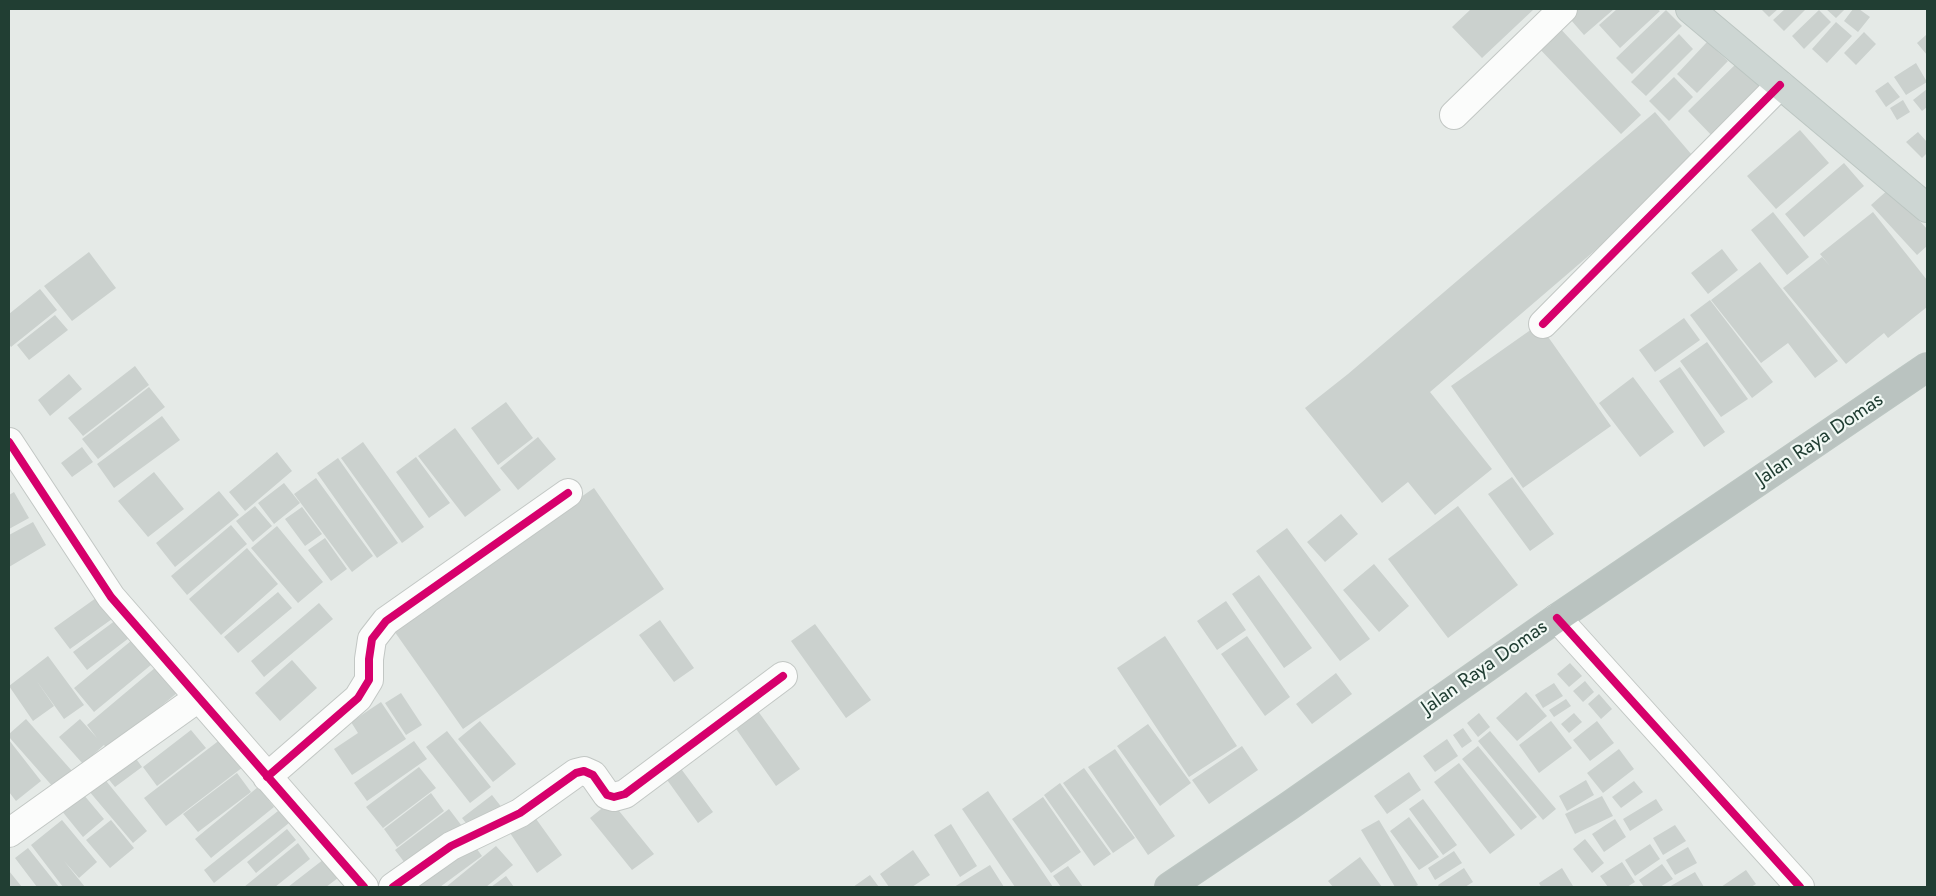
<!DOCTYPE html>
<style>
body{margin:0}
#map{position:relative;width:1936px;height:896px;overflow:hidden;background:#e5eae7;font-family:Jost,sans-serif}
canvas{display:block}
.frame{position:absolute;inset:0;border:10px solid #213e33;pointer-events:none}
</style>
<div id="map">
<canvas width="1936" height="896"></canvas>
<div class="frame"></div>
</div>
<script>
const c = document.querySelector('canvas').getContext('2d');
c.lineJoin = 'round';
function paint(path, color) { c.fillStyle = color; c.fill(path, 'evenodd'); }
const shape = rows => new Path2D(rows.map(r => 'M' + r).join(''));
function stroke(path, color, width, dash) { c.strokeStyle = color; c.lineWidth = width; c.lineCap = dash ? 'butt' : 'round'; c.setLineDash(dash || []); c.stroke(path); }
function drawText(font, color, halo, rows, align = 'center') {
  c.font = font + ' Jost,sans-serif'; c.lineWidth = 4.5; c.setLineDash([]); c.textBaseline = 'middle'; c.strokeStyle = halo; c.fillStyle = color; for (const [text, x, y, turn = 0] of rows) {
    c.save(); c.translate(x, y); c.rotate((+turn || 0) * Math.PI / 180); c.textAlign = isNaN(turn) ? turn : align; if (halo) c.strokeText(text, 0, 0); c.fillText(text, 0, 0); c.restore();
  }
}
paint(shape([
 [1471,9,1534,9,1482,58,1452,27],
 [1568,9,1614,9,1584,35,1564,12],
 [1617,9,1657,9,1660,11,1620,48,1599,25],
 [1761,9,1778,9,1769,17],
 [1785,9,1806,9,1784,31,1773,20],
 [1826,9,1845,9,1836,18],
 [1853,9,1859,9,1870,17,1858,32,1844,21],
 [1666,10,1682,26,1632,74,1616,58],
 [1819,10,1831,22,1804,49,1792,36],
 [1836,22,1852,36,1827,63,1812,49],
 [1556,24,1641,115,1621,134,1535,44],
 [1864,32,1876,44,1856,65,1844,53],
 [1679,34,1693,49,1646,96,1631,82],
 [1926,35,1927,36,1927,55,1917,43],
 [1707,42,1728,61,1697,93,1677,74],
 [1742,58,1770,87,1716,140,1688,111],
 [1916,63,1927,82,1906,95,1894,77],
 [1674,77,1693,97,1669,121,1649,101],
 [1888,82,1900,97,1886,107,1875,91],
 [1927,89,1927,107,1922,111,1913,100],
 [1903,100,1910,112,1897,120,1890,108],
 [1655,112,1698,162,1430,392,1492,469,1435,515,1408,482,1382,503,1305,408,1348,374],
 [1800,130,1829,163,1776,209,1747,176],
 [1918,132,1927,142,1927,153,1922,158,1906,142],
 [1844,163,1864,186,1804,237,1785,214],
 [1890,188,1927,229,1927,246,1917,255,1871,205],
 [1773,212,1809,257,1787,275,1751,230],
 [1873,212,1927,280,1927,307,1888,338,1884,333,1846,364,1783,288,1822,257,1830,266,1820,254],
 [1722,249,1738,270,1708,294,1691,273],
 [89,252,116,288,72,321,44,286],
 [1760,262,1838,361,1815,378,1788,343,1761,363,1711,300],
 [40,289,57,310,11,347,9,344,9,314],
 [1710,300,1773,382,1752,398,1690,315],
 [55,315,68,330,29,360,17,345],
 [1684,318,1700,340,1655,372,1639,350],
 [1539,324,1611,426,1523,488,1451,386],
 [1707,342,1748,399,1721,417,1680,361],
 [135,366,149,385,83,436,68,418],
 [1680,367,1725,432,1704,447,1659,381],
 [69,374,82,389,50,416,38,400],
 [1633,377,1674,432,1640,457,1599,403],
 [149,387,165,407,98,459,82,439],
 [506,402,533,438,498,465,471,428],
 [162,416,180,440,114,488,97,464],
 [455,428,501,490,465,517,418,456],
 [538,437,556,459,518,490,500,468],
 [363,442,424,527,402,543,341,458],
 [82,447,93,462,72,477,61,463],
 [277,452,292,471,245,511,229,492],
 [416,457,450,503,429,518,396,472],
 [338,458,398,543,377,558,317,473],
 [154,472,184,509,148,537,118,501],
 [1512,477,1554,534,1530,551,1488,494],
 [316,478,373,556,352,572,294,494],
 [284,483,300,503,274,524,258,503],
 [594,488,664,589,463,729,392,628],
 [219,491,239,515,175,567,156,543],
 [14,492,29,518,9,529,9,495],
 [255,506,272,526,253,542,236,521],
 [1458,506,1518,585,1448,638,1388,559],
 [302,507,322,534,305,546,285,519],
 [1341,514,1358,534,1325,562,1307,542],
 [33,522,46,545,9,567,9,535],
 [231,525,247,544,187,595,171,576],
 [277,526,323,582,298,603,251,548],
 [1287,528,1370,639,1340,661,1256,551],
 [325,538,347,569,331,581,308,550],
 [247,548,278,584,221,635,189,599],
 [1374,564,1409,606,1379,632,1343,590],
 [1259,575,1312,648,1284,668,1232,594],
 [278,592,292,608,238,653,224,637],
 [96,598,112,619,70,649,54,628],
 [1226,601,1246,630,1217,650,1197,621],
 [319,603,333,619,264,677,251,661],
 [116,620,129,638,87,670,73,652],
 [660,620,694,668,674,682,639,635],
 [815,624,871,700,846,718,791,641],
 [137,636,157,660,94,712,74,688],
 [1165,636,1237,746,1189,777,1117,668],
 [1247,636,1290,697,1265,716,1221,654],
 [48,656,84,705,64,719,36,680,54,706,33,721,9,686],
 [292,660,317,688,280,721,255,693],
 [162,662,183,688,108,750,104,745,83,764,59,737,80,719,97,738,87,725],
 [1570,663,1582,676,1569,687,1557,674],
 [1336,673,1352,694,1312,724,1296,704],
 [1585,681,1594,692,1583,702,1573,691],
 [1554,683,1563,696,1543,708,1535,695],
 [1526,692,1547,716,1517,741,1496,718],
 [401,693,422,725,406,735,385,703],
 [1599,694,1612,709,1601,719,1588,704],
 [1566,699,1571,706,1554,717,1549,710],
 [381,702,406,739,352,775,334,749,358,733,351,722],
 [755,707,800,769,776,786,732,723],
 [1479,713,1490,727,1478,737,1467,723],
 [1574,713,1582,722,1569,733,1561,724],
 [26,719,72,771,54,788,9,737,9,734],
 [480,721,516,764,493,782,458,739],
 [1551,721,1572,748,1539,773,1519,745],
 [1597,721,1614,743,1590,761,1573,740],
 [1148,724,1191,783,1160,806,1117,746],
 [1463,728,1472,741,1462,748,1453,735],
 [191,730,206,748,157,786,143,767],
 [447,731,491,787,470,803,426,747],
 [1490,731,1556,809,1543,820,1478,741],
 [221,739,243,767,166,826,144,798],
 [1447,739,1458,756,1435,772,1423,756],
 [9,740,41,781,16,801,9,792],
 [414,741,427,759,367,801,354,783],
 [1242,746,1258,770,1209,804,1192,780],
 [1478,746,1537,817,1521,830,1462,759],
 [129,749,142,767,115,787,101,770],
 [1115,749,1175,836,1148,855,1088,767],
 [1619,749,1634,769,1603,793,1587,773],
 [1459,763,1515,835,1490,854,1434,782],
 [679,766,713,812,698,823,665,777],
 [419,767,436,788,383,828,366,807],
 [1084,768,1135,838,1113,853,1063,783],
 [98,771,147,831,133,843,83,784],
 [1409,772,1421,790,1387,814,1374,796],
 [237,773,251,792,198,832,183,814],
 [1586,780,1594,795,1567,811,1559,796],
 [1634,781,1643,792,1621,808,1612,797],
 [1060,783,1111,854,1094,866,1044,795],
 [258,787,274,807,211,858,195,839],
 [78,788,104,819,83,837,57,805],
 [988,791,1053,887,1015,887,962,809],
 [431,793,444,811,397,847,384,829],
 [492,795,503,809,473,832,462,818],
 [1602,796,1613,816,1575,834,1565,814],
 [1043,797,1081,852,1051,873,1012,819],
 [1423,799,1457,845,1443,855,1409,809],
 [1656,799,1663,810,1630,831,1623,819],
 [611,801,654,854,632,870,590,818],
 [449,809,465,830,411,871,395,850],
 [278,811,289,823,214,883,204,870],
 [534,816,562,855,537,873,510,833],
 [1409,817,1439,857,1419,870,1390,831],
 [1615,819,1626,837,1604,852,1592,834],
 [62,820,97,862,79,878,64,861,85,887,63,887,31,845],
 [111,820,134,848,110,868,86,840],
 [1379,820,1418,885,1414,887,1395,887,1361,830],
 [951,824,977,866,960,877,934,835],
 [1675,825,1686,841,1663,855,1653,838],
 [287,829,296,840,256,873,247,862],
 [1585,839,1604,863,1592,873,1573,849],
 [471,841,482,856,440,887,413,887],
 [298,843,310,859,275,887,244,887],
 [1650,844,1660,859,1635,876,1625,860],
 [496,846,513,865,486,887,446,887],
 [1688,847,1697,863,1675,875,1666,860],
 [28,848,59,887,37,887,15,858],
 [913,850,930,875,912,887,889,887,880,874],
 [1454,851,1462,863,1435,880,1428,868],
 [328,856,342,875,326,887,288,887],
 [1360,857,1382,887,1333,887,1328,881],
 [1622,862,1635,882,1627,887,1608,887,1600,876],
 [1662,864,1673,879,1660,887,1644,887,1639,880],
 [990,865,1004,887,954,887],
 [1068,866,1083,887,1061,887,1053,876],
 [1464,868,1473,882,1465,887,1439,887,1438,885],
 [1562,868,1573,886,1541,887,1539,883],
 [1746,870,1756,884,1751,887,1721,887],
 [9,871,22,887,9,887],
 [1695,872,1704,887,1669,887],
 [870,875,879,887,853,887],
 [506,876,514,887,491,887]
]), '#cbd1ce');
const minor = shape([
 [1454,115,1563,9],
 [1543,324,1780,85],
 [9,442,111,597,364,887],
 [1557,618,1800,887],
 [267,777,358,698,369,680,369,659,372,639,386,621,568,493],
 [9,833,198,698],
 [393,887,451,846,520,813,576,773,584,771,593,775,607,795,614,797,625,794,783,676]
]);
const major = shape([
 [1690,9,1927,208]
]);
const highway = shape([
 [1169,887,1289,806,1557,618,1927,367]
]);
stroke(minor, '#c2c7c4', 30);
stroke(major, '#bcc6c2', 30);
stroke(highway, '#bcc6c2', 30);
stroke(minor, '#fbfcfb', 28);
stroke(major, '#cdd6d3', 28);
stroke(highway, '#bac3c0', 28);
stroke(shape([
 [1543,324,1780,85],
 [9,442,111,597,364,887],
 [1557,618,1800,887],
 [267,777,358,698,369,680,369,659,372,639,386,621,568,493],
 [393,887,451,846,520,813,576,773,584,771,593,775,607,795,614,797,625,794,783,676]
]), '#d6006c', 8);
drawText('20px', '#213e33', '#f2f9f5', [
 ["Jalan Raya Domas",1820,440,-34],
 ["Jalan Raya Domas",1485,668,-35]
]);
</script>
